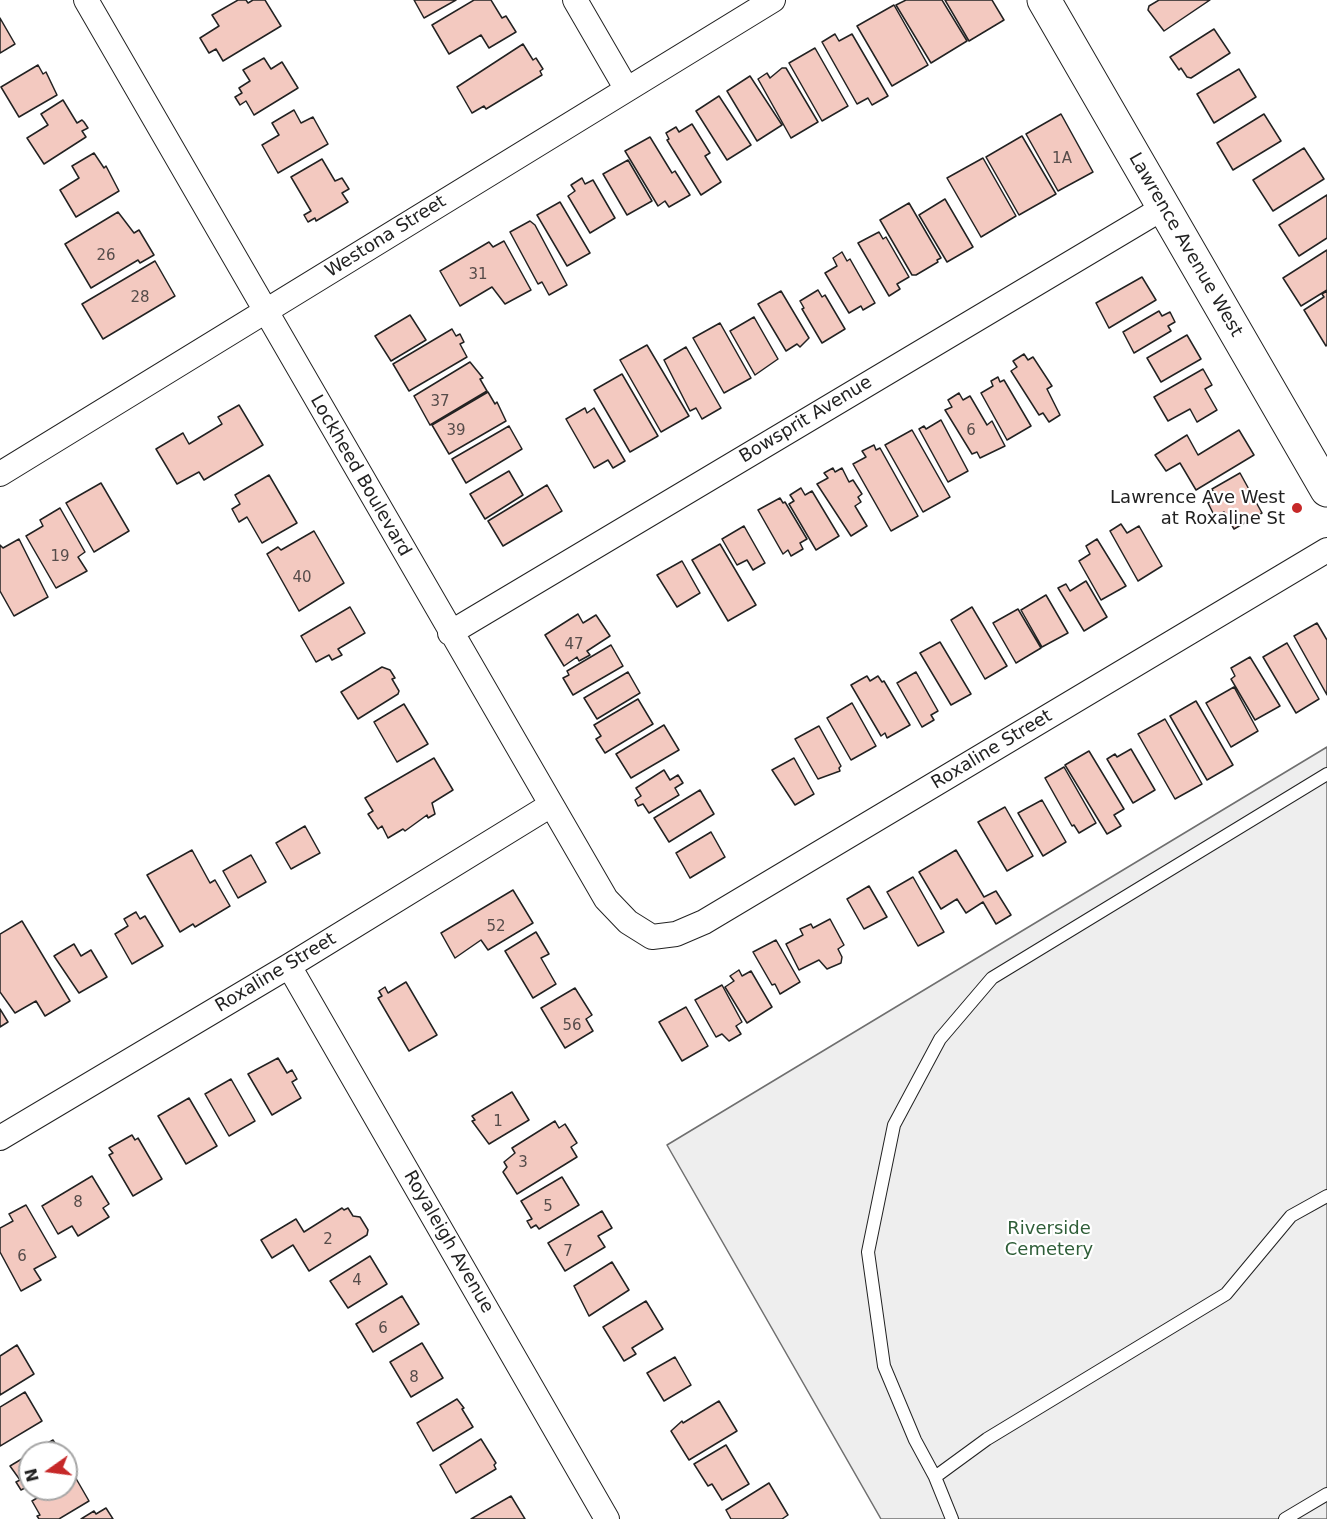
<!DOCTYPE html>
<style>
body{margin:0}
#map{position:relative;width:1327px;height:1519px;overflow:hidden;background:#fff;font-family:"DejaVu Sans",sans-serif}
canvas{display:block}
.north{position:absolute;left:18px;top:1441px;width:60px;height:60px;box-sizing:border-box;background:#fff;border:2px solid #a7a7a7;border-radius:50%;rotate:256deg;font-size:16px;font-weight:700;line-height:24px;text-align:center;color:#222}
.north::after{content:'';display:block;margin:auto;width:21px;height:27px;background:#c62828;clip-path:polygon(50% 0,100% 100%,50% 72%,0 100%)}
</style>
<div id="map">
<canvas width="1327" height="1519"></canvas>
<div class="north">N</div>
</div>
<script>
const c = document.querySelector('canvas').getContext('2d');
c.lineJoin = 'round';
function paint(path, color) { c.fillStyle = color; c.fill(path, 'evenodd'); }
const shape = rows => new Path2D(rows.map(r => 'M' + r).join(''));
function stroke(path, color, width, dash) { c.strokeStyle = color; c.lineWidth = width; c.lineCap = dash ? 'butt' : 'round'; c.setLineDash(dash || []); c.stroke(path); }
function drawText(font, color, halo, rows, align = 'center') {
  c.font = font + ' "DejaVu Sans",sans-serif'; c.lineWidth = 4.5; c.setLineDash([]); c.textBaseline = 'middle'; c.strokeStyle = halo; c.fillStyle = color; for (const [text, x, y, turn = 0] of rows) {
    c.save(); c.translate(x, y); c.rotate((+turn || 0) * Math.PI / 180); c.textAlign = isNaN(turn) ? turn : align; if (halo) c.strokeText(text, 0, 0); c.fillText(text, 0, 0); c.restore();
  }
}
const green = shape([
 [1327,747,1327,1519,881,1519,667,1145,1327,747]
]);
paint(green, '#eee');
stroke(green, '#6f6f6f', 1.5);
const building = shape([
 [238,0,246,0,248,3,253,0,265,0,281,26,223,61,216,49,209,53,200,38,219,26,212,15,238,0],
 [414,0,456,0,424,18,414,0],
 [474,0,491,0,502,18,506,16,516,32,489,48,481,35,449,54,432,25,474,0],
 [906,0,942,0,967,41,931,63,896,5,906,0],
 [945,0,992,0,1004,20,969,41,945,0],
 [1159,0,1210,0,1164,31,1148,10,1149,6,1159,0],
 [894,5,928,65,892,86,857,26,894,5],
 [0,18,15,44,0,53,0,18],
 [1214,29,1230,53,1191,78,1187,77,1181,68,1179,70,1170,57,1214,29],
 [835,34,839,41,852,34,888,96,872,105,868,98,857,104,822,42,835,34],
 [523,44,533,60,536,58,543,69,540,71,542,75,486,109,484,106,472,113,457,87,523,44],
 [815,48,848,106,822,121,789,63,815,48],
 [264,58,271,69,282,62,298,88,254,115,246,101,240,105,235,97,242,93,239,88,250,81,243,70,264,58],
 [38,65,43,74,46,72,57,95,19,117,1,87,38,65],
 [782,68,786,68,818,122,791,138,758,79,767,73,770,78,782,68],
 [1239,69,1256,97,1214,123,1197,94,1239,69],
 [750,76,782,125,757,141,727,91,750,76],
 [719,96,751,145,727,160,696,111,719,96],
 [63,100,77,123,82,120,84,122,88,128,82,131,86,137,44,164,27,138,48,125,41,114,63,100],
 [294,110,301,123,313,117,328,144,278,173,262,145,279,135,272,123,294,110],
 [1061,114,1093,172,1058,191,1026,134,1061,114],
 [1264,114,1281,141,1233,170,1217,143,1264,114],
 [692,124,710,153,705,156,721,182,701,195,667,140,669,139,666,133,676,127,679,132,692,124],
 [1022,136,1056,194,1019,215,986,157,1022,136],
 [650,137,672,173,675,171,690,195,669,207,665,201,658,206,625,151,650,137],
 [1304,148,1324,179,1273,211,1253,180,1304,148],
 [94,153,104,168,106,166,119,191,76,217,60,190,79,178,72,166,94,153],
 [983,158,1016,216,981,237,947,178,983,158],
 [322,159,335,181,342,178,349,189,342,193,348,202,316,221,315,218,308,222,304,215,311,211,291,177,322,159],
 [628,160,652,201,627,215,603,174,628,160],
 [582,178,585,184,593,180,615,218,590,233,568,196,575,191,571,185,582,178],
 [1327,195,1327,238,1299,256,1279,225,1327,195],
 [945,199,973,247,947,262,919,215,945,199],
 [560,202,590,253,567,266,537,215,560,202],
 [909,203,941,258,937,260,938,262,916,275,912,275,880,220,909,203],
 [118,212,134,233,139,230,154,255,140,263,138,260,91,288,65,244,118,212],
 [530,221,535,225,567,285,549,295,542,282,538,284,510,232,530,221],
 [879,232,883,239,886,237,909,277,897,284,900,289,889,296,858,243,879,232],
 [504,241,531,290,505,304,492,287,460,306,440,271,489,242,493,247,504,241],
 [1327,250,1327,290,1301,306,1283,278,1327,250],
 [842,252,847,261,850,259,875,303,863,310,861,306,849,313,825,273,837,266,833,258,842,252],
 [155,261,175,296,103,339,82,304,155,261],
 [1142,277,1156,300,1109,328,1096,303,1142,277],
 [818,290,822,297,825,295,845,329,822,343,802,309,804,308,800,301,818,290],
 [781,291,809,338,800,347,797,344,786,351,758,304,781,291],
 [1327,291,1327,345,1326,346,1304,310,1324,297,1322,294,1327,291],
 [1159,311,1162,316,1170,312,1175,322,1168,326,1171,331,1134,353,1123,332,1159,311],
 [410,315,426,340,391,361,375,336,410,315],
 [754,317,778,359,755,375,730,331,754,317],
 [720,323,751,378,724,393,693,338,720,323],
 [452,329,456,336,460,334,464,342,460,344,467,357,409,391,393,364,452,329],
 [1187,335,1201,359,1161,382,1147,358,1187,335],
 [647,345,689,416,661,432,620,360,647,345],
 [686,347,721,408,702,419,696,408,690,411,664,360,686,347],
 [1024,354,1028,360,1033,357,1052,386,1047,389,1060,415,1049,422,1043,413,1039,415,1011,371,1017,367,1013,361,1024,354],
 [470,362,483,378,480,379,487,391,430,425,414,396,470,362],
 [1203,369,1212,385,1205,389,1217,410,1197,422,1190,409,1168,421,1154,397,1203,369],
 [622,374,658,436,630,452,594,390,622,374],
 [998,377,1000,382,1004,380,1031,426,1007,440,981,393,993,386,991,381,998,377],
 [488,392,495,404,497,402,506,421,449,454,432,425,488,392],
 [959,393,963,400,970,396,987,425,992,421,1005,446,980,458,977,452,972,454,945,410,952,407,948,400,959,393],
 [239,405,263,445,204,480,199,472,177,484,156,449,183,433,189,444,222,424,218,417,239,405],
 [585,408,587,413,594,408,625,461,613,468,608,460,594,468,566,419,585,408],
 [941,420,968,471,948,482,919,429,924,426,926,429,941,420],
 [509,426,522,449,466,483,452,459,509,426],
 [912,430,950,497,923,512,885,445,912,430],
 [1239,430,1254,455,1196,490,1180,463,1166,471,1155,455,1187,435,1198,455,1239,430],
 [874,445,876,450,880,448,918,516,891,531,853,464,866,457,862,451,874,445],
 [833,468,835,472,842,468,849,482,853,480,862,494,858,497,861,502,855,506,867,526,851,536,817,484,828,478,824,473,833,468],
 [509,471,523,495,485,519,470,494,509,471],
 [1240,473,1262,513,1234,529,1224,512,1215,517,1208,503,1217,498,1212,489,1240,473],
 [269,475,297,523,262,543,247,517,239,522,232,509,240,504,235,495,269,475],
 [101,483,129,531,94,552,66,503,101,483],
 [547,485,562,511,503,546,488,521,547,485],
 [801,488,805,495,812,491,839,536,816,550,789,504,794,501,790,495,801,488],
 [780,498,783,503,785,502,807,539,800,543,803,549,791,556,788,550,783,554,758,510,780,498],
 [60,508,85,552,78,557,87,571,56,588,26,536,43,526,40,520,60,508],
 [1121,524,1127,533,1139,526,1162,566,1138,581,1110,531,1121,524],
 [744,526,765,563,753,570,747,560,737,565,722,539,744,526],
 [314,531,344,583,299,611,267,554,278,547,281,550,314,531],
 [19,539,48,597,14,616,0,591,0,545,3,548,19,539],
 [1097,539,1126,586,1101,600,1079,561,1090,554,1086,546,1097,539],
 [720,544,756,605,728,621,692,560,720,544],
 [682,561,700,593,677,607,657,575,682,561],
 [1086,581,1107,617,1084,631,1058,588,1066,584,1070,591,1086,581],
 [1046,595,1068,633,1042,647,1021,610,1046,595],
 [350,607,365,633,338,649,342,655,332,660,329,655,316,662,301,636,350,607],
 [972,607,1007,666,985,679,951,620,972,607],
 [1018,609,1041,648,1016,663,993,623,1018,609],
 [578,614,583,623,596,615,610,636,587,651,590,655,579,661,577,657,564,666,545,635,578,614],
 [1317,623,1327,640,1327,695,1294,636,1317,623],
 [940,642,971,694,951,705,920,653,940,642],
 [1287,643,1319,699,1296,713,1263,657,1287,643],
 [611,645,623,666,573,695,563,678,569,675,567,671,611,645],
 [1250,657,1280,706,1255,720,1231,679,1235,676,1231,668,1250,657],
 [382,667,390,670,395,678,392,679,399,691,398,694,358,719,341,692,382,667],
 [628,672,640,693,597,719,584,698,628,672],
 [916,672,938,711,931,715,934,720,922,727,897,683,916,672],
 [867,676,870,681,878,676,882,682,884,681,910,725,887,738,885,733,881,736,851,685,867,676],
 [1234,687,1258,731,1231,747,1206,703,1234,687],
 [638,699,653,724,605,753,596,739,601,736,594,725,638,699],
 [1196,701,1233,765,1207,780,1170,716,1196,701],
 [852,703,876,746,851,760,827,718,852,703],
 [404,704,428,744,397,762,374,722,404,704],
 [1165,719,1202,784,1175,799,1138,734,1165,719],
 [664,725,679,750,631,778,616,754,664,725],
 [819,726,841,766,839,768,840,771,818,779,795,739,819,726],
 [1131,749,1155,790,1133,803,1107,759,1115,754,1117,757,1131,749],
 [1089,751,1124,809,1114,815,1121,826,1107,834,1065,765,1089,751],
 [434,758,453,790,432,803,435,814,428,818,427,815,405,831,403,829,388,838,382,826,378,829,368,814,373,811,365,798,434,758],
 [794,758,814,794,795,805,772,770,794,758],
 [1064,767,1096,823,1079,833,1074,825,1072,826,1045,778,1064,767],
 [664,770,670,780,678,775,683,783,675,788,679,795,649,813,643,804,638,806,635,800,641,796,636,788,664,770],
 [700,790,714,814,669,842,654,818,700,790],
 [1042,800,1066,842,1043,856,1018,813,1042,800],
 [1005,807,1033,856,1007,871,978,822,1005,807],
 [305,826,320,853,291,869,276,843,305,826],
 [711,832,725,857,690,878,676,853,711,832],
 [192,850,210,883,215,880,230,906,195,927,193,924,180,932,147,875,192,850],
 [956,850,984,897,996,891,1011,915,996,924,983,902,966,913,957,899,941,909,919,872,956,850],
 [251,855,266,882,238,898,223,871,251,855],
 [913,877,944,932,918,946,887,892,913,877],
 [869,886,887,917,864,929,847,899,869,886],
 [513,890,533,923,488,950,481,940,455,958,441,933,513,890],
 [136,912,140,919,145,916,163,946,132,964,115,934,128,926,124,919,136,912],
 [830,919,844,945,838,949,842,957,841,963,827,969,819,960,799,970,786,944,803,935,800,929,811,924,813,928,830,919],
 [22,921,70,1001,45,1016,36,1001,15,1013,0,992,0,934,22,921],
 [536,932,549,954,541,958,556,984,533,998,505,951,536,932],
 [776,940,800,982,780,994,775,984,772,985,753,952,776,940],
 [74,944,81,956,91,950,107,977,79,993,54,956,74,944],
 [739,970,742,976,751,971,772,1007,747,1023,725,987,734,981,730,976,739,970],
 [406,982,437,1035,409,1051,378,998,382,996,379,991,385,987,388,993,406,982],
 [722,985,742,1022,736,1026,741,1034,729,1041,722,1034,716,1037,695,1000,722,985],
 [575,988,592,1015,586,1019,593,1031,565,1048,541,1008,575,988],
 [686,1007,708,1046,682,1061,659,1022,686,1007],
 [0,1009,8,1022,0,1027,0,1009],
 [278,1058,287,1073,292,1070,297,1079,292,1082,301,1098,272,1115,248,1074,278,1058],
 [231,1079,255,1121,229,1136,205,1094,231,1079],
 [512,1092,529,1120,489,1144,472,1121,475,1120,472,1116,512,1092],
 [189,1098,217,1146,186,1164,158,1116,189,1098],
 [555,1121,559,1128,565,1124,577,1143,571,1147,577,1157,517,1194,503,1172,507,1167,504,1162,515,1153,512,1148,555,1121],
 [132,1135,135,1140,138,1138,162,1179,133,1196,109,1155,113,1153,109,1148,132,1135],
 [92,1176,109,1204,103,1208,109,1217,78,1236,72,1226,58,1234,42,1206,92,1176],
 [562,1177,579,1205,539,1229,536,1225,531,1228,527,1221,532,1219,521,1201,562,1177],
 [26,1205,56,1257,34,1269,41,1280,21,1291,0,1252,0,1228,13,1221,9,1214,26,1205],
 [342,1208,344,1210,348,1208,353,1216,360,1217,368,1230,367,1235,309,1271,293,1245,272,1258,261,1240,296,1219,304,1232,342,1208],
 [602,1211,612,1228,598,1236,605,1247,565,1271,548,1243,602,1211],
 [370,1256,387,1284,348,1308,330,1281,370,1256],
 [612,1262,629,1290,589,1316,574,1286,612,1262],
 [402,1296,419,1324,373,1352,356,1324,402,1296],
 [646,1301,663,1329,632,1348,636,1354,624,1361,603,1327,646,1301],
 [422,1343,443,1378,411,1397,390,1362,422,1343],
 [17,1345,34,1374,0,1395,0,1356,17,1345],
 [675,1357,691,1385,664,1401,647,1373,675,1357],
 [25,1392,42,1421,0,1446,0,1407,25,1392],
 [457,1399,464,1408,462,1409,473,1427,433,1451,417,1423,457,1399],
 [719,1401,737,1431,689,1460,671,1431,682,1421,683,1423,719,1401],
 [481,1439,496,1463,494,1465,496,1469,456,1493,440,1465,481,1439],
 [53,1440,61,1453,31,1453,53,1440],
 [726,1445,749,1484,722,1500,712,1484,708,1486,694,1464,726,1445],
 [30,1454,30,1489,27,1487,21,1490,16,1482,20,1480,10,1466,30,1454],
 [74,1475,89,1501,59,1519,39,1519,37,1516,40,1515,32,1501,52,1489,66,1489,66,1480,74,1475],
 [769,1483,788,1515,782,1519,731,1519,726,1510,769,1483],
 [511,1496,525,1519,471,1519,511,1496],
 [106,1508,113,1519,81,1519,94,1511,96,1514,106,1508]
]);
paint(building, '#f3c9c0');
stroke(building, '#222', 1.5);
const service = shape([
 [935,1477,915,1440,884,1366,868,1252,894,1125,940,1039,992,978,1327,774],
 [952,1519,935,1477,987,1439,1226,1294,1291,1216,1327,1196],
 [1285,1519,1327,1494]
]);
const minor = shape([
 [86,0,606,899,628,922,652,937,676,934,704,922,1327,550],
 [575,0,626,88],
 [0,474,773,0],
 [450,633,1163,208],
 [289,966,607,1519],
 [0,1138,289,966,551,805]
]);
const secondary = shape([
 [1044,0,1327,490]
]);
stroke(service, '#222', 14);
stroke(minor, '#222', 26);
stroke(secondary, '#222', 35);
stroke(service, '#fff', 12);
stroke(minor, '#fff', 24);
stroke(secondary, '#fff', 33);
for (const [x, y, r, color] of [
 [1297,508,6,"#c62828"]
]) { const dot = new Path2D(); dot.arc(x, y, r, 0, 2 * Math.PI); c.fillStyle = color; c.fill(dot); stroke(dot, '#fff', 2); }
drawText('15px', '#564c4a', null, [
 ["1A",1062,159],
 ["26",106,256],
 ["31",478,275],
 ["28",140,298],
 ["37",440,402],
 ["39",456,431],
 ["6",971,431],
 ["19",60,557],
 ["40",302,578],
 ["47",574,645],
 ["52",496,927],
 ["56",572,1026],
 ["1",498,1122],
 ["3",523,1163],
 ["8",78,1203],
 ["5",548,1207],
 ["2",328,1240],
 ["7",568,1252],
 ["6",22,1257],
 ["4",357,1281],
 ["6",383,1329],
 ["8",414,1378]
]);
drawText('18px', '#222', '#fff', [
 ["Westona Street",386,237,-32],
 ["Lawrence Avenue West",1185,245,60],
 ["Bowsprit Avenue",806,420,-31],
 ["Lockheed Boulevard",360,476,60],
 ["Roxaline Street",992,750,-31],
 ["Roxaline Street",276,973,-31],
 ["Royaleigh Avenue",448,1242,60]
]);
drawText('18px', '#222', '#fff', [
 ["Lawrence Ave West",1285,498],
 ["at Roxaline St",1285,519]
], 'right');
drawText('18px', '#2f5e38', '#fff', [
 ["Riverside",1049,1229],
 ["Cemetery",1049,1250]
]);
</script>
